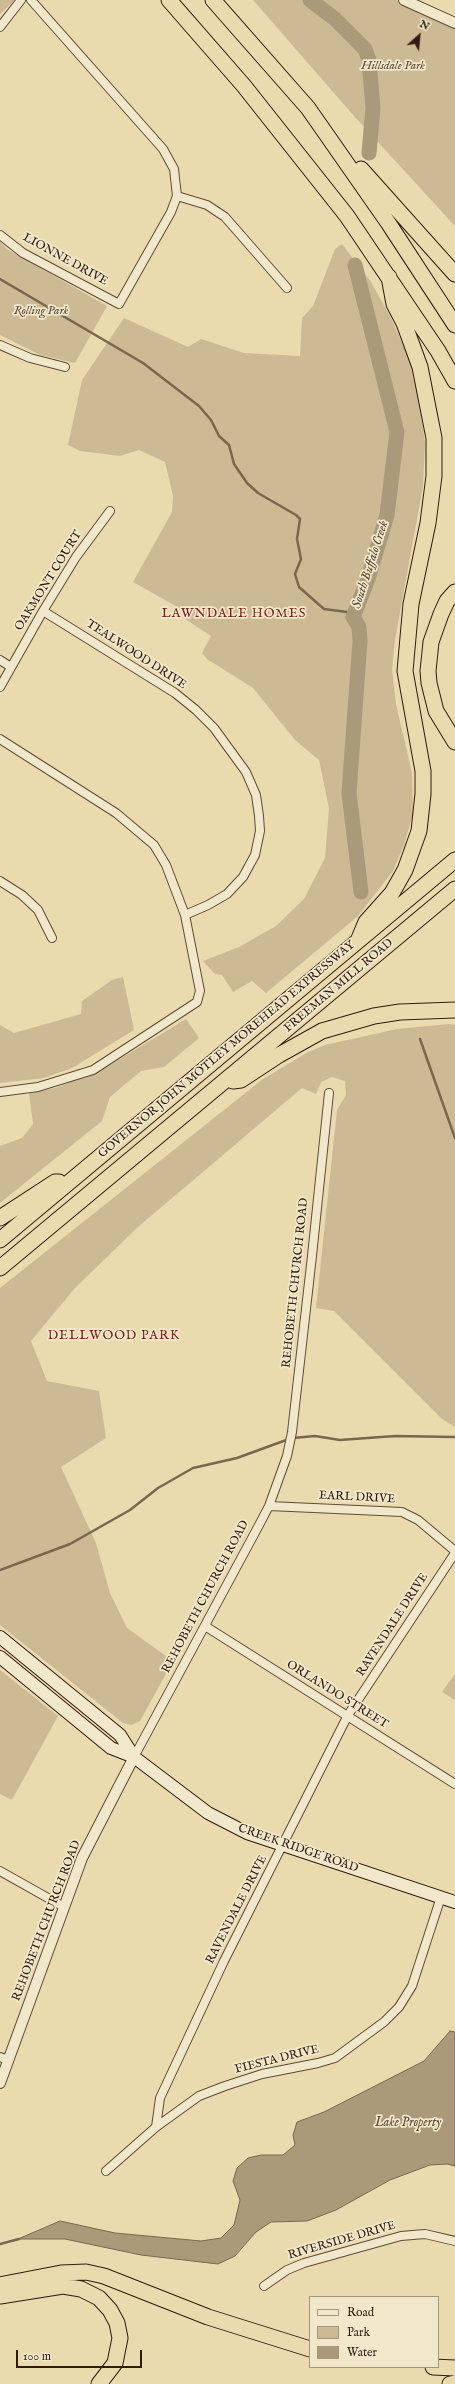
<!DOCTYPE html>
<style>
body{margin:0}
#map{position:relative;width:455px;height:2384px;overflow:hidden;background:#eadbaf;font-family:"IM FELL English",serif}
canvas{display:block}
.legend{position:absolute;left:309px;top:2296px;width:130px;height:72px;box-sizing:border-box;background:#f1e8cb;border:1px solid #a49680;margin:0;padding:5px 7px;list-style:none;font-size:12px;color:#311b0f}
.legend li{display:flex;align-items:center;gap:8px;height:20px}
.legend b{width:20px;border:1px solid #a49680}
.north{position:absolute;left:399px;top:16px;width:40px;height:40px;-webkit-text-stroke:3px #f1e8cb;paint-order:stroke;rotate:27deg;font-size:11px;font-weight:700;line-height:16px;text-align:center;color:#311b0f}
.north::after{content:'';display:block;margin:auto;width:14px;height:18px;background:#311b0f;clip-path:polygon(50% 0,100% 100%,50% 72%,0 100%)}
.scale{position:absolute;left:16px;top:2350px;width:126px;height:18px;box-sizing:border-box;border:2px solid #311b0f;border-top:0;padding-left:5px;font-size:12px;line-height:14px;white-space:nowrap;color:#311b0f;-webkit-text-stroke:3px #f1e8cb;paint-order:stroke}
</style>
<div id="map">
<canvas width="455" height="2384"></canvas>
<ul class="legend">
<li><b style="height:5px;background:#f1e8cb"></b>Road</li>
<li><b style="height:11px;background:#cbba94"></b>Park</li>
<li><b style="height:11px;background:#ab9a79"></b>Water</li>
</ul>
<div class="north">N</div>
<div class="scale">100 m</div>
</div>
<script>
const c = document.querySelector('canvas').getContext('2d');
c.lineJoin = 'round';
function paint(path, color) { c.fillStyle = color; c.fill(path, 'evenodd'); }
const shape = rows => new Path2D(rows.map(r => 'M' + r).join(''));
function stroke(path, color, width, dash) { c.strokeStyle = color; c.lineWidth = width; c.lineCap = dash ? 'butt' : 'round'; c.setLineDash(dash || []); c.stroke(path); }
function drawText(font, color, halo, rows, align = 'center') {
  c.font = font + ' "IM FELL English",serif'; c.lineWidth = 3.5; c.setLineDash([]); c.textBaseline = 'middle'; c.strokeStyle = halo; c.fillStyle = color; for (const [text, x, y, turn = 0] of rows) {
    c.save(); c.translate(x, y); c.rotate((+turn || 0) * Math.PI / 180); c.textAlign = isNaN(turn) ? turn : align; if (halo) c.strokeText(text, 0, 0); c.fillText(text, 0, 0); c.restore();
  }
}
paint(shape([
 [0,0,15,0,0,14],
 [253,0,396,0,455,27,455,226,354,116],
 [0,242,7,249,107,306,75,363,40,355,0,335],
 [342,244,371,282,391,318,409,359,418,395,425,442,423,486,395,640,392,669,396,704,412,773,413,814,404,845,393,871,358,916,266,993,252,981,233,992,222,975,215,974,203,961,239,947,276,926,304,899,325,858,329,808,319,760,295,740,253,688,207,659,202,653,211,636,182,617,181,609,133,582,172,512,173,496,165,462,139,450,120,456,80,451,68,445,82,380,124,318,188,347,201,339,244,353,300,356,302,318,313,306,335,249],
 [123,977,134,1030,72,1068,44,1078,0,1083,0,1025,14,1033,81,1014,82,1001,112,980],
 [186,1019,199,1038,164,1067,141,1071,110,1097,102,1121,0,1203,0,1146,22,1138,33,1124,29,1093,55,1088,105,1068],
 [449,1024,455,1025,455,1427,442,1419,334,1311,316,1308,337,1110,346,1095,345,1081,332,1077,321,1082,316,1094,302,1088,138,1227,75,1288,31,1341,47,1381,99,1391,106,1438,61,1467,96,1543,110,1593,127,1628,173,1661,140,1721,131,1725,123,1723,0,1625,0,1288,263,1079,308,1052,325,1045,397,1029],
 [0,1670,58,1716,12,1800,0,1794],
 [455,1674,455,1700,442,1692]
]), '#cbba94');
const water = shape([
 [450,2031,455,2032,455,2166,447,2164,430,2165,390,2180,336,2210,307,2221,271,2222,256,2232,235,2256,218,2264,141,2255,65,2239,18,2239,60,2221,115,2233,201,2241,221,2238,234,2225,240,2200,233,2181,237,2168,248,2158,261,2155,283,2155,295,2145,293,2135,297,2122,324,2112,424,2061,450,2031]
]);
paint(water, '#ab9a79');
stroke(water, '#7a674f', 1);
stroke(shape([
 [0,279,143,363,199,406,211,420,219,436,229,445,234,464,247,483,258,493,296,515,300,519,297,539,301,559,295,574,299,587,324,609,347,612,353,617],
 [420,1039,455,1138],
 [293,1438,315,1436,340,1440,395,1436,455,1437],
 [0,1570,70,1544,130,1510,158,1488,193,1468,237,1458,289,1439],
 [0,2244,19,2239]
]), '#7a674f', 2.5);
stroke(shape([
 [310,0,335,19,365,49,369,60,373,108,369,153],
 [355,265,397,432,387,515,368,579,353,617,359,627,360,641,349,793,361,892]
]), '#ab9a79', 15);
const minor = shape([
 [0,27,21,0],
 [177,196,207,205,225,217,287,288],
 [0,235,23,253,119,304,171,212,177,196,174,169,163,149,31,0],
 [0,345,30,358,65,367],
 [43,611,175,693,196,710,214,728,246,772,256,795,259,816,260,831,255,855,243,877,227,894,208,905,185,915],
 [0,660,11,667],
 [0,687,43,611,76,557,110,511],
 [0,739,116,813,154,845,166,865,185,915,200,991,197,1002,93,1070,38,1087,0,1092],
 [0,881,22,895,38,910,52,938],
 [269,1506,402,1512,418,1520,455,1551],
 [205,1626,455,1784],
 [134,1757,258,1527,269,1506,287,1456,292,1432,312,1256,329,1093],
 [0,1871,64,1907],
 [0,2057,8,2060],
 [156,2127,199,2096,225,2086,262,2074,318,2063,335,2058,384,2022,399,2007,412,1986,441,1897],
 [106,2171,156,2127,160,2098,224,1961,348,1715,455,1553],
 [264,2286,287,2270,304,2263,401,2236,425,2234,455,2241]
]);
const tertiary = shape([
 [404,0,455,23],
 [0,2083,82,1858,134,1757]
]);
const secondary = shape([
 [0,1637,120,1735,134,1757],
 [0,1657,111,1748,134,1757,208,1813,247,1833,455,1902]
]);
const motorway = shape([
 [169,0,244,86,347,216,438,351,455,381],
 [213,0,308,108,389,224,455,325],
 [361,169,455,274],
 [455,592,447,601,441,614,431,642,428,671,429,683,436,711,455,742],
 [358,941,366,922,392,893,405,870,419,831,423,794,423,771,405,671,411,604,428,523,434,476,434,438,420,367,404,323,394,304,389,277],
 [233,1081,241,1080,279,1055,322,1031,374,1016,400,1012,455,1010],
 [0,1218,55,1182,59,1182],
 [0,1240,455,860],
 [0,1268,455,889],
 [0,2285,61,2273,86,2272,104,2276,208,2317,310,2349],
 [0,2296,63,2286,81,2289,99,2298,110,2310,117,2323,120,2338,115,2363,99,2384],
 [433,2367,455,2368],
 [450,2384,455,2383]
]);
stroke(minor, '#5f4b37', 10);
stroke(tertiary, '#5f4b37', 12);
stroke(secondary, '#311b0f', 14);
stroke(motorway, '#311b0f', 17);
stroke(minor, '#f1e8cb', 8);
stroke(tertiary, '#f1e8cb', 10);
stroke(secondary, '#f1e8cb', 12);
stroke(motorway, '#eadbaf', 15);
drawText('italic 12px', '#5f4b37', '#f1e8cb', [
 ["Hillsdale Park",393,67],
 ["Rolling Park",41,312]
]);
drawText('12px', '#311b0f', '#f1e8cb', [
 ["LIONNE DRIVE",65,260,29],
 ["OAKMONT COURT",49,581,-58],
 ["TEALWOOD DRIVE",136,655,33],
 ["FREEMAN MILL ROAD",339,986,-40],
 ["GOVERNOR JOHN MOTLEY MOREHEAD EXPRESSWAY",227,1050,-40],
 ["REHOBETH CHURCH ROAD",296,1283,-84],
 ["EARL DRIVE",357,1498,3],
 ["REHOBETH CHURCH ROAD",206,1597,-62],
 ["RAVENDALE DRIVE",393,1625,-57],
 ["ORLANDO STREET",337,1695,32],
 ["CREEK RIDGE ROAD",298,1849,19],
 ["RAVENDALE DRIVE",237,1910,-63],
 ["REHOBETH CHURCH ROAD",47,1921,-69],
 ["FIESTA DRIVE",277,2060,-14],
 ["RIVERSIDE DRIVE",342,2241,-16]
]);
drawText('italic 13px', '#5c4734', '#f1e8cb', [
 ["South Buffalo Creek",371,565,-72],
 ["Lake Property",408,2123]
]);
c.letterSpacing = '1px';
drawText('13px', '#7a1f14', '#f1e8cb', [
 ["LAWNDALE HOMES",234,614],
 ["DELLWOOD PARK",114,1336]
]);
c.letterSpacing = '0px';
</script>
